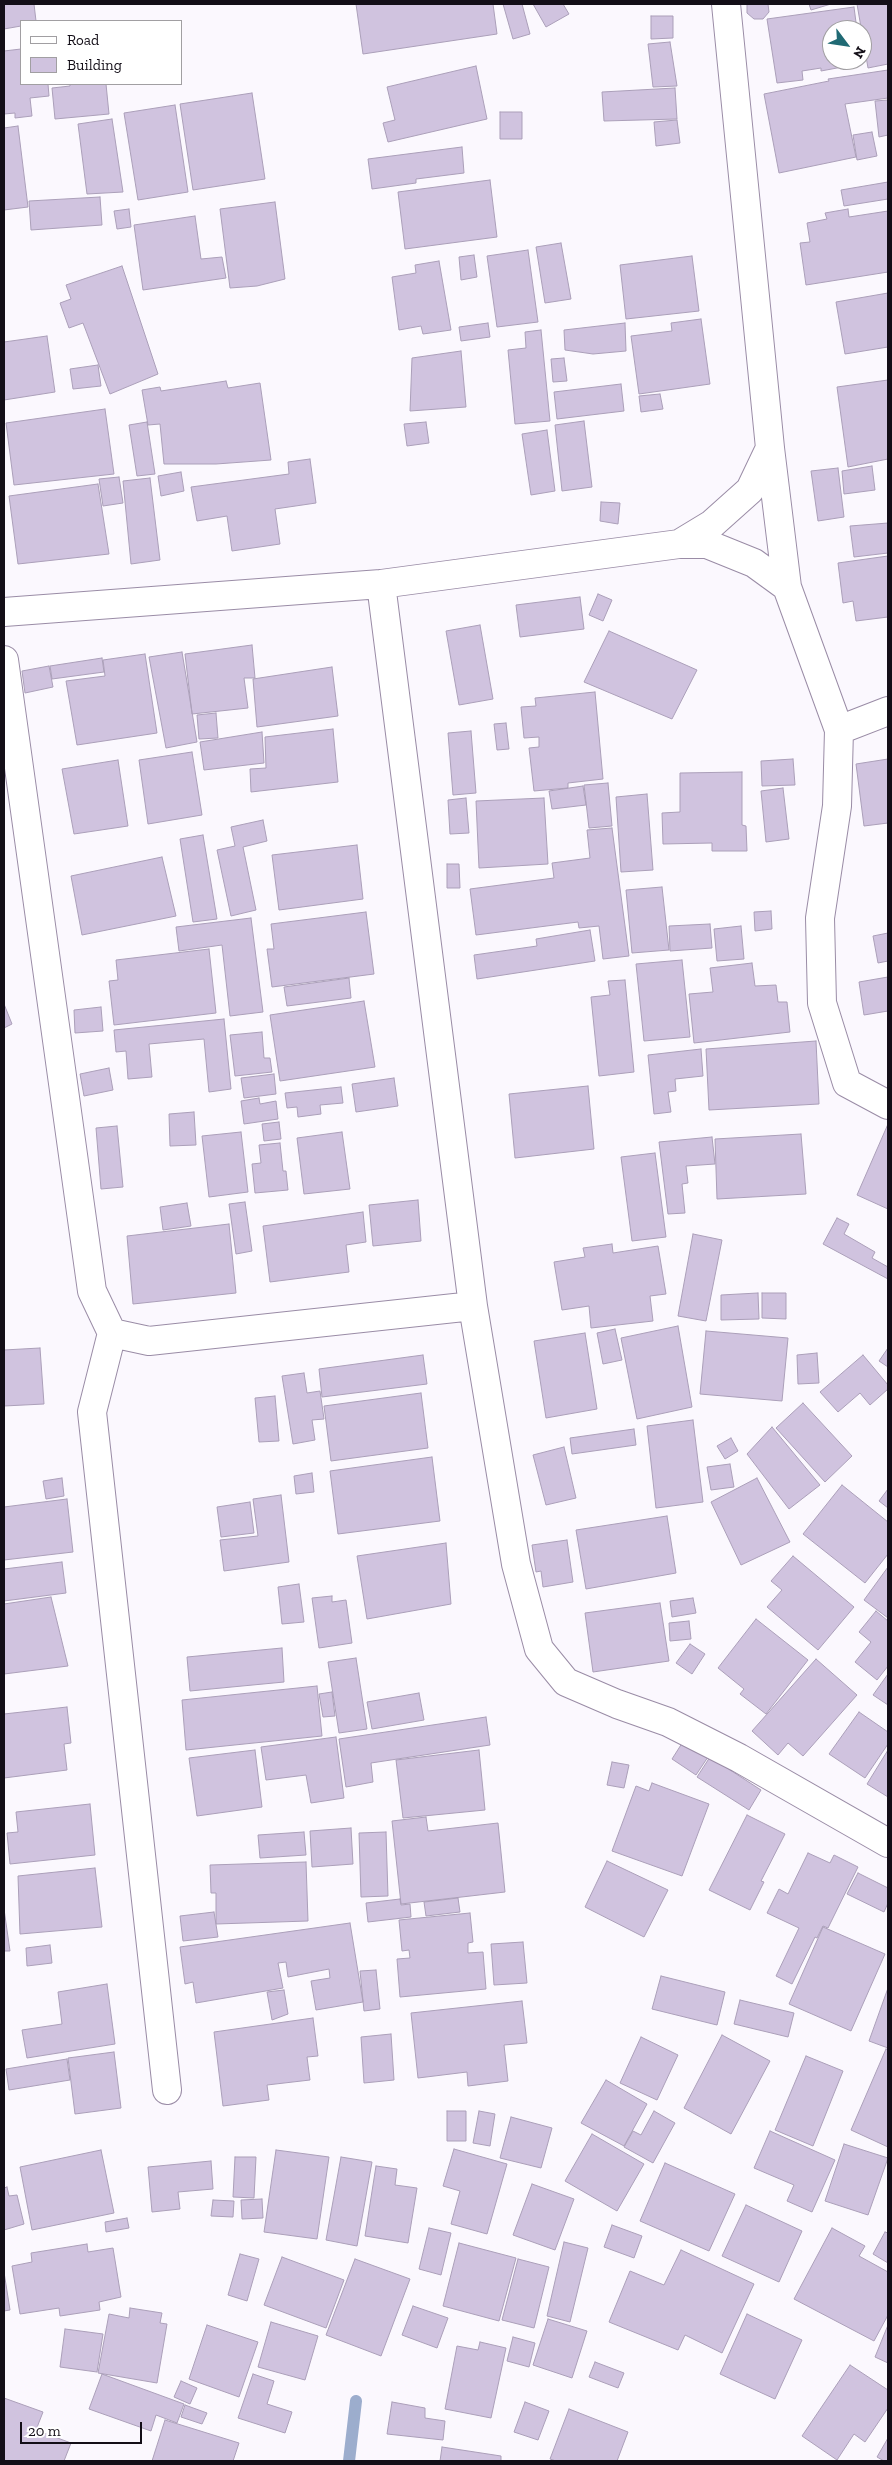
<!DOCTYPE html>
<style>
body{margin:0}
#map{position:relative;width:892px;height:2465px;overflow:hidden;background:#fbf8fe;font-family:"Zilla Slab",serif}
canvas{display:block}
.frame{position:absolute;inset:0;border:5px solid #130e17;pointer-events:none}
.legend{position:absolute;left:20px;top:20px;width:162px;height:65px;box-sizing:border-box;background:#fff;border:1px solid #a19fa2;margin:0;padding:6px 9px;list-style:none;font-size:15px;color:#130e17}
.legend li{display:flex;align-items:center;gap:10px;height:25px}
.legend b{width:25px;border:1px solid #a19fa2}
.north{position:absolute;left:822px;top:20px;width:50px;height:50px;box-sizing:border-box;background:#fff;border:1px solid #a19fa2;border-radius:50%;rotate:121deg;font-size:14px;font-weight:700;line-height:20px;text-align:center;color:#130e17}
.north::after{content:'';display:block;margin:auto;width:18px;height:22px;background:#206a74;clip-path:polygon(50% 0,100% 100%,50% 72%,0 100%)}
.scale{position:absolute;left:20px;top:2422px;width:122px;height:22px;box-sizing:border-box;border:2px solid #130e17;border-top:0;padding-left:6px;font-size:15px;line-height:18px;white-space:nowrap;color:#130e17;-webkit-text-stroke:4px #fff;paint-order:stroke}
</style>
<div id="map">
<canvas width="892" height="2465"></canvas>
<div class="frame"></div>
<ul class="legend">
<li><b style="height:6px;background:#fff"></b>Road</li>
<li><b style="height:14px;background:#d0c3df"></b>Building</li>
</ul>
<div class="north">N</div>
<div class="scale">20 m</div>
</div>
<script>
const c = document.querySelector('canvas').getContext('2d');
c.lineJoin = 'round';
const shape = rows => new Path2D(rows.map(r => 'M' + r).join(''));
function stroke(path, color, width, dash) { c.strokeStyle = color; c.lineWidth = width; c.lineCap = dash ? 'butt' : 'round'; c.setLineDash(dash || []); c.stroke(path); }
function paint(path, color) { c.fillStyle = color; c.fill(path, 'evenodd'); }
stroke(shape([
 [349,2461,356,2401]
]), '#9cadcd', 12);
const building = shape([
 [4,4,34,4,36,21,21,21,21,26,4,29,4,4],
 [356,4,493,4,497,34,363,54,356,4],
 [503,4,522,4,530,34,513,39,503,4],
 [533,4,563,4,569,14,546,27,533,4],
 [768,4,769,12,763,19,754,19,747,13,747,4,768,4],
 [809,4,831,4,811,10,809,4],
 [857,4,888,4,888,64,868,68,857,4],
 [854,7,857,30,832,30,832,60,853,60,853,65,821,71,821,68,802,71,803,80,777,83,767,19,854,7],
 [651,16,673,16,673,38,651,39,651,16],
 [670,42,677,86,653,87,648,44,670,42],
 [21,49,21,84,48,84,49,96,30,98,32,116,15,118,15,113,4,114,4,51,21,49],
 [476,66,487,119,388,142,383,123,395,120,387,87,476,66],
 [888,70,888,98,845,104,856,157,779,173,764,94,829,81,828,79,888,70],
 [70,84,106,84,109,114,55,119,52,88,70,86,70,84],
 [675,88,677,119,604,121,602,92,675,88],
 [252,93,265,179,193,190,180,104,252,93],
 [888,100,888,135,879,137,875,101,888,100],
 [175,105,188,192,138,200,124,113,175,105],
 [500,112,522,112,522,139,500,139,500,112],
 [112,119,123,192,87,194,78,124,112,119],
 [677,120,680,143,656,146,654,122,677,120],
 [18,126,28,207,4,210,4,128,18,126],
 [872,132,877,156,857,160,853,135,872,132],
 [462,147,464,173,416,179,416,183,372,189,368,159,462,147],
 [490,180,497,237,405,249,398,192,490,180],
 [888,182,888,199,844,206,841,190,888,182],
 [100,197,102,225,31,230,29,201,100,197],
 [275,202,285,279,257,286,230,288,220,209,275,202],
 [129,209,131,227,117,229,114,211,129,209],
 [848,209,849,217,888,211,888,272,806,285,800,243,810,242,807,223,827,219,825,213,848,209],
 [195,216,201,259,222,257,226,278,143,290,134,225,195,216],
 [561,243,571,299,545,303,536,247,561,243],
 [528,250,538,322,497,327,487,256,528,250],
 [474,255,477,277,461,280,459,257,474,255],
 [692,256,699,311,626,319,620,265,692,256],
 [439,261,451,330,423,334,421,326,399,330,392,277,416,273,415,265,439,261],
 [122,266,158,374,110,394,83,323,69,328,60,303,71,299,66,285,122,266],
 [888,293,888,347,845,354,836,302,888,293],
 [701,319,710,384,639,394,631,336,672,331,671,323,701,319],
 [488,323,490,337,461,341,459,327,488,323],
 [625,323,626,351,593,354,565,350,564,330,625,323],
 [541,330,550,421,515,424,508,350,526,348,525,332,541,330],
 [47,336,55,392,4,400,4,342,47,336],
 [461,351,466,407,410,411,412,358,461,351],
 [564,358,567,381,553,382,551,359,564,358],
 [98,365,101,386,73,389,70,369,98,365],
 [888,380,888,459,848,467,837,387,888,380],
 [226,381,228,388,260,383,271,460,216,464,164,464,160,424,148,425,142,390,160,387,161,391,226,381],
 [621,384,624,411,557,419,554,392,621,384],
 [660,394,663,409,641,412,639,396,660,394],
 [105,409,114,474,14,485,6,423,105,409],
 [584,421,592,487,562,491,555,425,584,421],
 [147,422,155,474,137,476,129,425,147,422],
 [426,422,429,443,407,446,404,424,426,422],
 [547,430,555,491,531,495,522,434,547,430],
 [310,459,316,503,275,509,280,544,232,551,227,516,197,521,191,487,289,474,288,462,310,459],
 [872,466,875,490,844,494,842,471,872,466],
 [838,468,844,517,818,521,811,471,838,468],
 [181,472,184,491,161,496,158,476,181,472],
 [119,477,123,503,103,506,99,479,119,477],
 [150,478,160,560,131,564,123,481,150,478],
 [98,484,109,554,18,564,9,496,98,484],
 [601,502,620,503,618,524,600,521,601,502],
 [888,523,888,553,854,557,850,526,888,523],
 [888,556,888,617,856,621,853,601,843,603,838,563,888,556],
 [598,594,612,600,603,621,589,615,598,594],
 [580,597,584,629,520,637,516,605,580,597],
 [480,625,493,699,459,705,446,631,480,625],
 [609,631,697,670,672,719,584,682,609,631],
 [252,645,255,678,244,678,248,708,192,714,185,654,252,645],
 [182,652,197,742,166,748,149,657,182,652],
 [145,654,157,733,77,745,66,681,105,676,103,660,145,654],
 [102,658,104,672,52,679,50,666,102,658],
 [49,666,53,687,25,693,22,671,49,666],
 [332,667,338,716,257,727,253,679,332,667],
 [595,692,603,779,568,783,568,788,534,791,529,748,539,747,539,737,524,738,521,707,536,706,535,698,595,692],
 [216,713,218,738,199,739,197,715,216,713],
 [506,723,509,749,497,750,494,724,506,723],
 [333,729,338,782,251,792,250,769,266,768,265,737,333,729],
 [471,731,476,793,453,795,448,733,471,731],
 [262,732,264,763,204,770,200,742,262,732],
 [192,752,202,815,148,824,139,760,192,752],
 [793,759,795,785,762,786,761,761,793,759],
 [888,759,888,823,864,826,856,764,888,759],
 [118,760,128,826,74,834,62,769,118,760],
 [742,772,742,825,746,826,747,851,712,851,712,843,663,844,662,813,680,812,680,773,742,772],
 [608,783,612,826,589,828,584,785,608,783],
 [583,786,586,805,552,809,549,791,583,786],
 [783,788,789,839,766,842,761,791,783,788],
 [647,794,653,870,621,872,616,797,647,794],
 [466,798,469,833,450,834,448,800,466,798],
 [544,798,548,864,479,868,476,801,544,798],
 [263,820,267,841,243,847,256,910,231,916,217,850,235,846,231,827,263,820],
 [612,828,629,956,603,959,599,926,579,928,578,922,476,935,470,889,554,878,552,863,590,858,587,830,612,828],
 [203,835,217,919,193,922,180,839,203,835],
 [357,845,363,899,279,910,272,855,357,845],
 [162,857,176,916,82,935,71,876,162,857],
 [447,864,459,864,460,888,447,888,447,864],
 [662,887,669,950,632,953,626,890,662,887],
 [771,911,772,929,755,931,754,912,771,911],
 [366,912,374,974,272,987,267,949,274,949,271,924,366,912],
 [251,918,263,1012,230,1016,222,945,179,951,176,927,251,918],
 [710,924,712,948,670,951,669,926,710,924],
 [741,926,744,959,717,961,714,929,741,926],
 [590,930,595,961,477,979,474,955,537,946,536,939,590,930],
 [888,933,888,961,878,963,873,936,888,933],
 [209,949,216,1013,114,1025,109,981,118,980,116,960,209,949],
 [682,960,690,1037,644,1041,636,964,682,960],
 [752,963,755,986,776,985,778,1002,787,1002,790,1032,694,1043,689,994,713,992,710,968,752,963],
 [888,977,888,1011,864,1015,859,982,888,977],
 [349,978,351,998,287,1006,284,987,349,978],
 [625,980,634,1072,599,1076,591,997,610,995,608,981,625,980],
 [364,1001,375,1067,280,1081,270,1015,364,1001],
 [4,1004,12,1024,4,1028,4,1004],
 [101,1007,103,1031,75,1033,74,1010,101,1007],
 [224,1019,231,1089,209,1092,204,1039,149,1044,152,1077,128,1079,126,1051,116,1052,114,1030,224,1019],
 [262,1032,264,1058,270,1058,272,1072,235,1076,230,1035,262,1032],
 [816,1041,819,1104,709,1110,706,1049,816,1041],
 [701,1049,703,1076,675,1079,676,1091,668,1092,671,1112,654,1114,648,1055,701,1049],
 [109,1068,113,1090,84,1096,80,1074,109,1068],
 [274,1074,276,1094,244,1098,241,1078,274,1074],
 [394,1078,398,1106,356,1112,352,1084,394,1078],
 [588,1086,594,1149,515,1158,509,1094,588,1086],
 [341,1087,343,1103,320,1105,321,1114,298,1117,297,1107,287,1108,285,1093,341,1087],
 [259,1098,260,1104,276,1101,278,1119,244,1124,241,1101,259,1098],
 [194,1112,196,1145,170,1146,169,1114,194,1112],
 [279,1122,281,1139,264,1141,262,1124,279,1122],
 [888,1124,888,1209,857,1195,888,1124],
 [117,1126,123,1187,101,1189,96,1128,117,1126],
 [241,1132,248,1192,209,1197,202,1136,241,1132],
 [342,1132,350,1189,304,1194,297,1138,342,1132],
 [801,1134,806,1194,717,1199,715,1139,801,1134],
 [712,1137,715,1164,686,1166,688,1183,682,1184,685,1213,668,1214,659,1142,712,1137],
 [280,1143,283,1171,286,1171,288,1190,255,1193,252,1164,261,1163,259,1145,280,1143],
 [655,1153,666,1237,632,1241,621,1157,655,1153],
 [418,1200,421,1241,373,1246,369,1205,418,1200],
 [245,1202,252,1251,236,1254,229,1204,245,1202],
 [187,1203,191,1226,163,1230,160,1207,187,1203],
 [363,1212,366,1242,346,1245,349,1272,270,1282,263,1226,363,1212],
 [837,1218,849,1224,844,1234,875,1252,872,1258,888,1267,888,1279,823,1244,837,1218],
 [229,1224,236,1293,133,1304,127,1236,229,1224],
 [693,1234,722,1240,706,1321,678,1316,693,1234],
 [612,1244,613,1253,658,1246,666,1294,650,1296,653,1321,591,1328,589,1306,562,1310,554,1262,585,1257,583,1248,612,1244],
 [758,1293,759,1319,721,1320,721,1295,758,1293],
 [762,1293,786,1293,786,1319,762,1318,762,1293],
 [678,1326,692,1407,637,1419,621,1338,678,1326],
 [615,1329,622,1360,603,1364,597,1333,615,1329],
 [706,1331,788,1338,782,1401,700,1394,706,1331],
 [585,1333,597,1409,546,1418,534,1341,585,1333],
 [40,1348,44,1404,4,1406,4,1350,40,1348],
 [888,1348,888,1367,879,1361,888,1348],
 [817,1353,819,1383,798,1384,797,1355,817,1353],
 [423,1355,427,1384,322,1397,319,1369,423,1355],
 [863,1355,888,1385,888,1389,870,1405,860,1393,838,1412,820,1392,863,1355],
 [304,1373,307,1393,320,1391,324,1419,312,1420,315,1440,293,1444,282,1376,304,1373],
 [421,1393,428,1448,331,1461,324,1406,421,1393],
 [275,1396,279,1441,259,1442,255,1398,275,1396],
 [803,1403,852,1456,825,1482,776,1428,803,1403],
 [693,1420,703,1502,656,1508,647,1426,693,1420],
 [772,1427,820,1485,789,1509,747,1454,772,1427],
 [634,1429,636,1445,572,1454,570,1438,634,1429],
 [731,1438,738,1451,725,1459,717,1446,731,1438],
 [564,1447,576,1498,546,1505,533,1455,564,1447],
 [432,1457,440,1521,338,1534,330,1471,432,1457],
 [730,1464,734,1487,711,1490,707,1467,730,1464],
 [312,1473,314,1492,296,1494,294,1476,312,1473],
 [62,1478,64,1496,46,1499,43,1481,62,1478],
 [757,1478,790,1542,741,1565,711,1502,757,1478],
 [842,1485,888,1522,888,1554,865,1583,803,1534,842,1485],
 [888,1489,888,1508,879,1501,888,1489],
 [281,1495,289,1562,224,1571,220,1540,258,1536,253,1499,281,1495],
 [67,1499,73,1552,4,1560,4,1507,67,1499],
 [250,1502,254,1533,221,1537,217,1507,250,1502],
 [667,1516,676,1573,586,1589,576,1530,667,1516],
 [567,1540,573,1582,543,1587,541,1571,536,1572,532,1545,567,1540],
 [446,1543,451,1604,367,1619,357,1556,446,1543],
 [793,1556,854,1607,818,1650,767,1607,782,1590,771,1581,793,1556],
 [62,1562,66,1593,4,1601,4,1569,62,1562],
 [888,1567,888,1618,864,1600,888,1567],
 [299,1584,304,1622,282,1624,278,1587,299,1584],
 [332,1596,332,1602,346,1600,352,1643,319,1648,312,1598,332,1596],
 [51,1597,68,1666,4,1674,4,1604,51,1597],
 [693,1598,696,1613,672,1617,670,1601,693,1598],
 [660,1603,669,1661,593,1672,585,1613,660,1603],
 [876,1611,888,1621,888,1666,877,1680,855,1662,871,1642,859,1632,876,1611],
 [756,1619,808,1660,766,1714,740,1694,744,1689,718,1668,756,1619],
 [689,1621,691,1639,670,1641,669,1623,689,1621],
 [690,1644,705,1654,692,1674,676,1663,690,1644],
 [282,1648,284,1682,190,1691,187,1657,282,1648],
 [356,1658,367,1729,339,1733,328,1662,356,1658],
 [816,1659,857,1695,803,1756,788,1743,778,1755,752,1731,816,1659],
 [888,1674,888,1705,873,1695,888,1674],
 [317,1686,322,1736,186,1750,182,1700,317,1686],
 [332,1692,335,1716,323,1717,319,1694,332,1692],
 [419,1693,424,1720,372,1729,367,1702,419,1693],
 [67,1707,71,1743,64,1744,67,1770,4,1778,4,1714,67,1707],
 [859,1712,888,1732,888,1744,865,1778,829,1754,859,1712],
 [486,1717,490,1745,371,1763,373,1782,346,1787,339,1739,486,1717],
 [336,1737,344,1798,311,1803,306,1775,266,1780,261,1747,336,1737],
 [686,1737,710,1754,696,1775,672,1759,686,1737],
 [255,1750,262,1807,197,1816,189,1758,255,1750],
 [479,1750,485,1810,403,1818,396,1760,479,1750],
 [888,1750,888,1797,867,1784,888,1750],
 [710,1757,761,1790,749,1810,697,1777,710,1757],
 [612,1762,629,1765,624,1788,607,1785,612,1762],
 [652,1783,709,1804,682,1876,612,1851,636,1786,649,1791,652,1783],
 [90,1804,95,1855,10,1864,7,1833,18,1832,16,1812,90,1804],
 [747,1815,785,1834,761,1881,764,1882,750,1910,709,1890,747,1815],
 [426,1817,428,1831,498,1823,505,1892,401,1904,392,1821,426,1817],
 [351,1828,353,1864,312,1867,310,1831,351,1828],
 [304,1832,306,1855,260,1858,258,1835,304,1832],
 [386,1832,388,1896,361,1897,359,1833,386,1832],
 [808,1853,830,1863,834,1855,858,1867,828,1928,823,1926,817,1938,815,1937,792,1984,776,1976,799,1928,767,1913,779,1889,788,1894,808,1853],
 [607,1861,668,1890,644,1937,585,1907,607,1861],
 [306,1862,308,1921,216,1924,216,1893,211,1893,210,1865,306,1862],
 [95,1868,102,1927,20,1934,18,1876,95,1868],
 [858,1873,888,1888,888,1903,884,1912,847,1894,858,1873],
 [458,1898,460,1912,426,1916,424,1902,458,1898],
 [400,1899,401,1905,410,1904,411,1917,368,1922,366,1903,400,1899],
 [4,1909,10,1951,4,1951,4,1909],
 [214,1912,218,1937,183,1941,180,1916,214,1912],
 [470,1913,473,1942,468,1943,468,1953,483,1952,486,1989,400,1997,397,1959,410,1958,409,1950,402,1951,399,1920,470,1913],
 [350,1923,363,2002,316,2010,311,1981,330,1978,329,1969,288,1977,286,1962,278,1963,283,1988,196,2003,193,1982,185,1984,180,1947,350,1923],
 [823,1927,885,1954,851,2031,789,2004,823,1927],
 [523,1942,527,1983,494,1985,491,1944,523,1942],
 [50,1945,52,1963,27,1966,26,1948,50,1945],
 [376,1970,380,2009,364,2011,360,1971,376,1970],
 [661,1976,725,1992,717,2025,652,2009,661,1976],
 [107,1984,115,2044,27,2058,22,2030,62,2024,58,1992,107,1984],
 [888,1988,888,2048,869,2041,888,1988],
 [284,1990,288,2014,272,2020,267,1992,284,1990],
 [740,2000,794,2013,788,2037,734,2024,740,2000],
 [522,2001,527,2043,504,2045,508,2081,468,2086,467,2072,418,2078,411,2013,522,2001],
 [313,2018,318,2056,307,2057,310,2080,267,2085,269,2100,223,2106,214,2032,313,2018],
 [391,2034,394,2080,364,2083,361,2037,391,2034],
 [722,2035,770,2061,731,2134,684,2108,722,2035],
 [641,2037,678,2055,657,2100,620,2083,641,2037],
 [886,2049,888,2050,888,2147,851,2130,886,2049],
 [114,2052,121,2108,75,2114,68,2058,114,2052],
 [806,2056,843,2071,813,2146,775,2130,806,2056],
 [67,2059,70,2080,9,2090,6,2069,67,2059],
 [606,2080,647,2104,624,2146,581,2123,606,2080],
 [447,2111,466,2111,466,2141,447,2141,447,2111],
 [479,2111,495,2114,490,2146,473,2143,479,2111],
 [654,2111,675,2123,653,2163,624,2147,633,2131,641,2135,654,2111],
 [511,2117,552,2128,541,2168,500,2158,511,2117],
 [770,2131,835,2160,812,2212,787,2201,794,2185,754,2168,770,2131],
 [592,2134,644,2164,617,2211,565,2181,592,2134],
 [844,2144,888,2158,868,2215,825,2201,844,2144],
 [454,2149,507,2164,487,2234,451,2224,460,2191,443,2186,454,2149],
 [101,2150,114,2213,32,2230,20,2167,101,2150],
 [276,2150,329,2157,317,2239,264,2232,276,2150],
 [235,2157,256,2157,254,2198,233,2197,235,2157],
 [341,2157,372,2162,357,2246,326,2240,341,2157],
 [211,2161,213,2189,178,2192,180,2209,152,2212,148,2167,211,2161],
 [665,2163,735,2194,709,2251,640,2221,665,2163],
 [376,2166,397,2169,395,2185,417,2188,408,2243,365,2236,376,2166],
 [532,2184,574,2199,555,2250,513,2235,532,2184],
 [7,2187,9,2196,17,2195,24,2224,4,2230,4,2188,7,2187],
 [262,2199,263,2218,242,2219,241,2200,262,2199],
 [213,2200,234,2201,233,2217,211,2216,213,2200],
 [746,2205,802,2231,779,2282,722,2256,746,2205],
 [127,2218,129,2228,106,2232,105,2222,127,2218],
 [612,2225,642,2236,634,2258,604,2247,612,2225],
 [429,2228,451,2233,441,2275,419,2269,429,2228],
 [832,2228,865,2246,859,2256,888,2272,888,2315,874,2341,794,2299,832,2228],
 [885,2232,888,2233,888,2263,873,2254,885,2232],
 [564,2242,588,2248,570,2322,547,2316,564,2242],
 [459,2243,516,2258,499,2321,443,2306,459,2243],
 [87,2244,88,2252,113,2248,121,2297,99,2302,100,2310,60,2316,59,2308,20,2314,12,2266,32,2262,31,2253,87,2244],
 [681,2250,754,2284,722,2353,685,2335,678,2350,609,2322,630,2271,664,2285,681,2250],
 [240,2254,259,2259,247,2301,228,2295,240,2254],
 [282,2257,344,2280,326,2328,264,2305,282,2257],
 [355,2259,410,2279,381,2356,326,2335,355,2259],
 [518,2259,549,2267,534,2328,502,2320,518,2259],
 [4,2272,10,2310,4,2311,4,2272],
 [413,2306,448,2318,437,2348,402,2335,413,2306],
 [130,2308,162,2313,160,2323,167,2324,157,2383,98,2373,109,2314,129,2318,130,2308],
 [747,2314,802,2340,775,2399,720,2374,747,2314],
 [548,2319,587,2331,572,2378,533,2365,548,2319],
 [271,2322,318,2336,305,2380,258,2367,271,2322],
 [207,2325,258,2342,239,2397,189,2379,207,2325],
 [888,2325,888,2363,875,2357,888,2325],
 [65,2329,103,2334,97,2372,60,2367,65,2329],
 [513,2337,535,2343,529,2367,507,2361,513,2337],
 [480,2342,506,2348,491,2418,445,2409,457,2346,478,2350,480,2342],
 [595,2362,624,2373,618,2388,589,2377,595,2362],
 [850,2365,888,2390,888,2408,865,2442,854,2434,837,2460,802,2436,850,2365],
 [102,2374,184,2404,177,2423,156,2415,151,2431,89,2409,102,2374],
 [253,2374,274,2381,267,2404,292,2412,285,2433,238,2418,253,2374],
 [181,2381,197,2388,190,2404,174,2397,181,2381],
 [4,2398,43,2412,36,2430,71,2443,64,2461,4,2461,4,2398],
 [392,2402,425,2408,425,2418,445,2421,443,2440,387,2434,392,2402],
 [525,2402,549,2411,538,2440,514,2432,525,2402],
 [185,2405,207,2413,202,2424,181,2417,185,2405],
 [569,2409,628,2432,617,2461,556,2461,550,2459,569,2409],
 [165,2420,239,2443,233,2461,152,2461,165,2420],
 [888,2438,888,2461,884,2461,877,2457,888,2438],
 [442,2447,501,2456,501,2461,440,2461,442,2447]
]);
paint(building, '#d0c3df');
stroke(building, '#ab9fb9', 1);
const street = shape([
 [726,4,770,448,787,587,839,730,837,806,820,918,822,1003,847,1083,888,1105],
 [679,544,712,524,750,490,770,448],
 [381,584,473,1306],
 [4,612,381,584,679,544,707,544,754,563,787,587],
 [4,660,92,1291,112,1333,149,1341,473,1306,516,1564,539,1649,566,1682,617,1704,668,1722,739,1758,888,1843],
 [839,730,888,711],
 [112,1333,92,1412,167,2090]
]);
stroke(street, '#9a8ca6', 30);
stroke(street, '#fff', 28);
</script>
